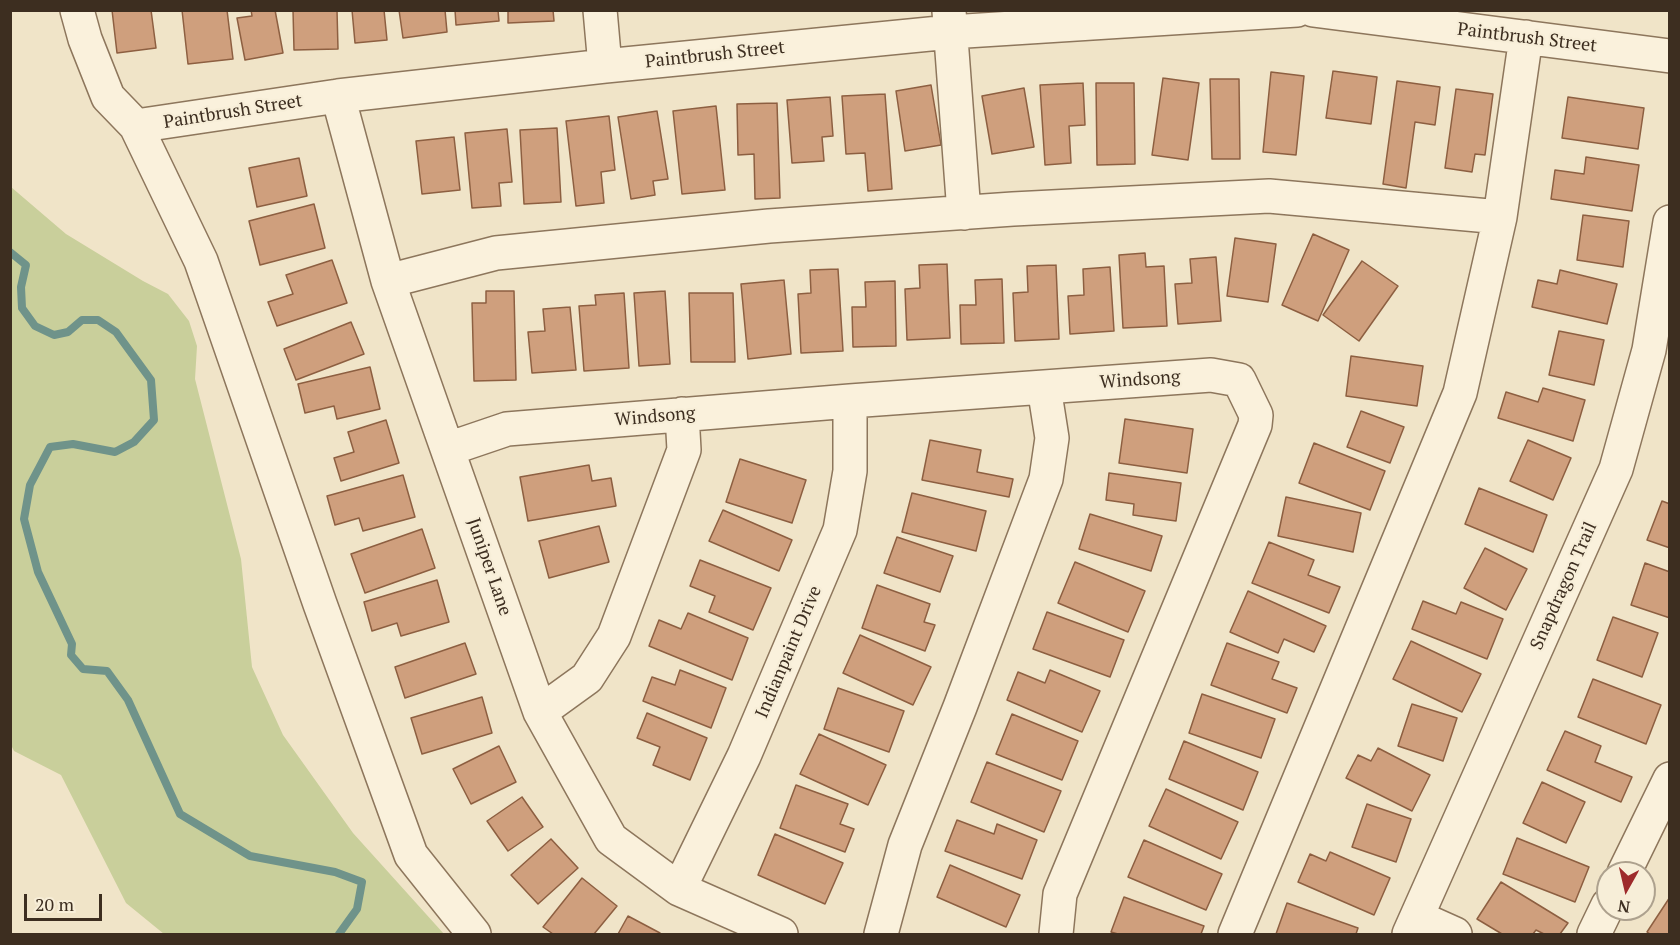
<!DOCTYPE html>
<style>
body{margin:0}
#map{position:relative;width:1680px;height:945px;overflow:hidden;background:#f0e4c8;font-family:"PT Serif",serif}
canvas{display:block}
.frame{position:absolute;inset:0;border:12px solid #3d2e20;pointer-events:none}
.north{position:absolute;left:1596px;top:861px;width:60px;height:60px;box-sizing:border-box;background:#f7eed8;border:2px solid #ada18e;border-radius:50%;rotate:188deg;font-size:16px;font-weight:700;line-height:24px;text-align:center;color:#3d2e20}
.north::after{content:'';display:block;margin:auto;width:21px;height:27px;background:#9e2a2b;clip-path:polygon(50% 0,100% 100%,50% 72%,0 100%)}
.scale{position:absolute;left:24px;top:894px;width:78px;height:27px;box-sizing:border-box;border:3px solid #3d2e20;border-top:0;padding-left:8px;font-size:18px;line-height:21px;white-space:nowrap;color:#3d2e20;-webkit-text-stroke:4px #f7eed8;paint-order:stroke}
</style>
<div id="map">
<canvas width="1680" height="945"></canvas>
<div class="frame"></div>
<div class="north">N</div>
<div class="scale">20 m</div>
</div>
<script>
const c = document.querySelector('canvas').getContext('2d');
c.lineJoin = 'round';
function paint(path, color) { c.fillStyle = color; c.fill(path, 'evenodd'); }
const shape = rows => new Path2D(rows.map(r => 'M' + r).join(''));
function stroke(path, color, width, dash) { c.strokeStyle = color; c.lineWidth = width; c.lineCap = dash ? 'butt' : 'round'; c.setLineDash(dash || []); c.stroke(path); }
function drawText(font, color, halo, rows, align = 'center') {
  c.font = font + ' "PT Serif",serif'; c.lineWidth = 4.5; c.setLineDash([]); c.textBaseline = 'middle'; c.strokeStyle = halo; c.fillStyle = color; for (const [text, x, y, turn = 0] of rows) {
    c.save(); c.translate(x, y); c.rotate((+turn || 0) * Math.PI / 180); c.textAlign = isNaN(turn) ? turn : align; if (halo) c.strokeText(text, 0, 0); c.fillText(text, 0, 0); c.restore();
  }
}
paint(shape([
 [11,187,66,234,143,281,168,294,189,321,197,346,195,379,241,559,252,667,283,735,353,833,444,934,164,934,126,903,61,775,14,751,10,743]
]), '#c9cf9b');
stroke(shape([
 [10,252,26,265,21,287,22,308,35,326,54,335,68,332,82,320,98,320,116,332,151,380,154,420,134,442,115,452,73,444,50,447,30,485,24,519,38,572,72,644,71,655,83,669,107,671,128,700,180,814,250,856,335,872,362,882,357,909,339,934]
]), '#6f938a', 8);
const building = shape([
 [112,10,151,10,156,48,117,53,112,10],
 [182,10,227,10,233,59,188,64,182,10],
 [251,10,275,10,283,53,245,60,237,18,252,16,251,10],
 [293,10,337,10,338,49,294,50,293,10],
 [352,10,384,10,387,40,355,43,352,10],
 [399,10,445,10,447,32,403,38,399,10],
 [455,10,498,10,499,21,456,25,455,10],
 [508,10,553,10,554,21,508,23,508,10],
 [1333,71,1377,77,1371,124,1326,118,1333,71],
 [1271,72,1304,76,1296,155,1263,152,1271,72],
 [1163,78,1199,83,1188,160,1152,155,1163,78],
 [1210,79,1239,79,1240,159,1212,159,1210,79],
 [1397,81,1440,87,1435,125,1415,122,1406,188,1383,184,1397,81],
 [1083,83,1085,125,1069,126,1071,163,1045,165,1040,85,1083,83],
 [1096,83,1134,83,1135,164,1097,165,1096,83],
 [931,85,941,145,905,151,896,91,931,85],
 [1024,88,1034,147,992,154,982,96,1024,88],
 [1456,89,1493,94,1485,155,1475,154,1472,172,1445,168,1456,89],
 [885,94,892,189,868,191,865,153,846,154,842,96,885,94],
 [830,97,833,136,822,137,824,161,792,163,787,100,830,97],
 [1568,97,1644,108,1638,149,1562,138,1568,97],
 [777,103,780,198,755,199,754,154,738,155,737,104,777,103],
 [716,106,725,190,682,194,673,111,716,106],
 [657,111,668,179,653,181,655,195,631,199,618,117,657,111],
 [609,116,615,170,601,172,604,203,576,206,566,121,609,116],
 [557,128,561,202,524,204,520,130,557,128],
 [507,129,512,182,499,183,501,206,472,208,465,133,507,129],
 [454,137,460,190,422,194,416,141,454,137],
 [1586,157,1639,165,1632,211,1551,199,1555,170,1584,174,1586,157],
 [299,158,307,196,257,207,249,168,299,158],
 [314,204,325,248,260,265,249,221,314,204],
 [1583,215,1629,221,1623,267,1577,260,1583,215],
 [1313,234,1349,250,1318,321,1282,305,1313,234],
 [1235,238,1276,244,1268,302,1227,296,1235,238],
 [1145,253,1146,267,1164,266,1167,326,1123,328,1119,255,1145,253],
 [1216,257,1221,321,1178,324,1175,284,1192,283,1190,259,1216,257],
 [332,260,347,303,277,326,268,302,293,294,286,275,332,260],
 [1362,261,1398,286,1359,341,1323,315,1362,261],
 [947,264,950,338,907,340,905,289,920,288,919,265,947,264],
 [1056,265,1059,339,1015,341,1013,293,1028,292,1027,266,1056,265],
 [1110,267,1114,331,1070,334,1068,296,1084,295,1083,269,1110,267],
 [838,269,843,351,801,353,798,294,811,293,810,270,838,269],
 [1560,270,1617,284,1607,324,1532,307,1538,280,1557,284,1560,270],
 [1002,279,1004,343,961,344,960,305,976,305,975,280,1002,279],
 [784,280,791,354,748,359,741,284,784,280],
 [895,281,896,346,853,347,852,307,866,307,865,282,895,281],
 [486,291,514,291,516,380,474,381,472,303,486,303,486,291],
 [665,291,670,364,639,366,634,293,665,291],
 [624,293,629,368,584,371,579,306,596,305,595,295,624,293],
 [689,293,733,293,735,362,691,362,689,293],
 [570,307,576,370,532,373,528,332,545,331,543,309,570,307],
 [351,322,364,354,296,380,284,349,351,322],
 [1559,331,1604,340,1594,385,1549,375,1559,331],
 [1351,356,1423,366,1417,406,1346,396,1351,356],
 [370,367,380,409,337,419,334,406,305,413,298,384,370,367],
 [1543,388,1585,400,1573,441,1498,418,1506,392,1538,402,1543,388],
 [1361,411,1404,427,1390,463,1347,447,1361,411],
 [1125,419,1193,429,1187,473,1119,463,1125,419],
 [386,420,399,463,341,481,334,458,354,452,348,432,386,420],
 [930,440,981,450,977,472,1013,479,1009,497,922,480,930,440],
 [1528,440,1571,458,1553,500,1510,481,1528,440],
 [1314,443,1385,471,1370,510,1299,483,1314,443],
 [740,459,806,480,792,523,726,502,740,459],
 [589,465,592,481,611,478,616,506,528,521,520,477,589,465],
 [1109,473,1181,483,1176,521,1133,515,1134,504,1106,500,1109,473],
 [403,475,415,517,363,531,359,518,335,525,327,496,403,475],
 [1479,488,1547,515,1533,552,1465,524,1479,488],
 [912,493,986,511,976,551,902,532,912,493],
 [1286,497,1361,513,1353,552,1278,536,1286,497],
 [1662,501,1670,504,1670,548,1647,540,1662,501],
 [723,510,792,540,779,571,709,541,723,510],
 [1090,514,1162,536,1151,571,1079,549,1090,514],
 [599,526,609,562,549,578,539,541,599,526],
 [422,529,435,568,365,593,351,554,422,529],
 [897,537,953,556,940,592,884,573,897,537],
 [1269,542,1314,560,1308,575,1340,587,1329,613,1252,583,1269,542],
 [1485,548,1527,569,1506,610,1464,588,1485,548],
 [700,560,771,588,753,630,709,612,715,596,690,586,700,560],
 [1075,562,1145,591,1128,632,1058,603,1075,562],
 [1645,563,1670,572,1670,618,1631,605,1645,563],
 [437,580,449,622,401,636,397,623,372,631,364,602,437,580],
 [877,585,930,604,924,622,935,625,925,651,862,628,877,585],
 [1248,591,1326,626,1314,652,1284,639,1278,653,1230,632,1248,591],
 [1423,601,1456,614,1461,602,1503,619,1487,659,1412,629,1423,601],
 [1047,612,1124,640,1110,677,1033,649,1047,612],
 [688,613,748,638,732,680,649,646,659,620,681,629,688,613],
 [1613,617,1658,633,1642,677,1597,660,1613,617],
 [860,635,931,667,913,705,843,673,860,635],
 [1411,641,1481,674,1462,712,1393,679,1411,641],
 [465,643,476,674,405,698,395,667,465,643],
 [1227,643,1279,662,1272,679,1297,688,1287,713,1211,685,1227,643],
 [680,670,726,688,711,728,643,701,652,677,675,685,680,670],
 [1050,670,1100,691,1082,732,1007,700,1018,672,1045,683,1050,670],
 [1593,679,1661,705,1646,744,1578,717,1593,679],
 [838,688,904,711,889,752,824,729,838,688],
 [1202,694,1275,719,1261,758,1189,733,1202,694],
 [482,697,492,733,422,754,411,718,482,697],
 [1412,704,1457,718,1443,761,1398,746,1412,704],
 [647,713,707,738,690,780,653,765,660,747,637,738,647,713],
 [1012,714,1078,741,1062,780,996,754,1012,714],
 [1565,731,1601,746,1595,762,1632,777,1621,802,1547,770,1565,731],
 [819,734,886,765,868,805,800,774,819,734],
 [1184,741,1258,772,1243,810,1169,779,1184,741],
 [499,746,516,782,471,804,453,769,499,746],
 [1378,748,1430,775,1412,811,1346,778,1358,755,1371,761,1378,748],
 [987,762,1061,791,1044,832,971,802,987,762],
 [1542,782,1585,802,1566,843,1523,823,1542,782],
 [796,785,848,804,840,824,854,829,845,852,780,828,796,785],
 [1166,789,1238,822,1221,859,1149,826,1166,789],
 [522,797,543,827,508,851,487,821,522,797],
 [1367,804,1411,819,1396,862,1352,847,1367,804],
 [957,820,994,834,997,824,1037,840,1022,879,945,851,957,820],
 [775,834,843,863,825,904,758,875,775,834],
 [1517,838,1589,867,1575,902,1503,874,1517,838],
 [551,839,578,868,538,904,511,875,551,839],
 [1144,840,1222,874,1206,910,1128,877,1144,840],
 [1330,852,1390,878,1374,915,1298,882,1310,854,1326,861,1330,852],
 [950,865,1020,895,1006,927,937,897,950,865],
 [582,878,617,906,594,934,553,934,543,927,582,878],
 [1501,882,1568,923,1560,934,1544,934,1536,930,1533,934,1502,934,1477,919,1501,882],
 [1124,897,1204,926,1201,934,1118,934,1111,932,1124,897],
 [1670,897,1670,934,1650,934,1647,932,1670,897],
 [1287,903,1358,928,1356,934,1276,934,1287,903],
 [628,916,660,933,659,934,618,934,628,916]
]);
paint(building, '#cf9f7d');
stroke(building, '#8d5f41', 1.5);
const minor = shape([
 [77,10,85,39,108,97,136,126,201,261,320,604,411,855,474,934],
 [600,10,605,66],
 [1313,10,1670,56],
 [949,11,964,213],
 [338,96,388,281,540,712,611,839,679,889,781,934],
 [136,126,338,96,605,66,950,32,1297,10],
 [388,281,496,253,769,226,1013,209,1269,196,1500,217],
 [448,449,507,429,850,401,1211,375,1239,380,1256,415,1255,425,1060,894,1056,934],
 [540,712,587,678,614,636,684,450,682,414],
 [1624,873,1670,779],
 [679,889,744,756,840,530,850,471,850,401],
 [1417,917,1455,934],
 [881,934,905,845,960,707,1046,479,1052,438,1044,387],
 [1235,934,1460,393,1500,217,1526,37],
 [1409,934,1616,469,1649,350,1670,222],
 [1594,934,1608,905]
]);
stroke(minor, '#8d765c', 36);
stroke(minor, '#faf1dc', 33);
drawText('18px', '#3d2e20', '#f7eed8', [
 ["Paintbrush Street",1527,38,7],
 ["Paintbrush Street",715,55,-6],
 ["Paintbrush Street",233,112,-9],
 ["Windsong",1140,380,-4],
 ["Windsong",655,417,-5],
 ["Juniper Lane",489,567,71],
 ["Snapdragon Trail",1564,586,-66],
 ["Indianpaint Drive",789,652,-67]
]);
</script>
